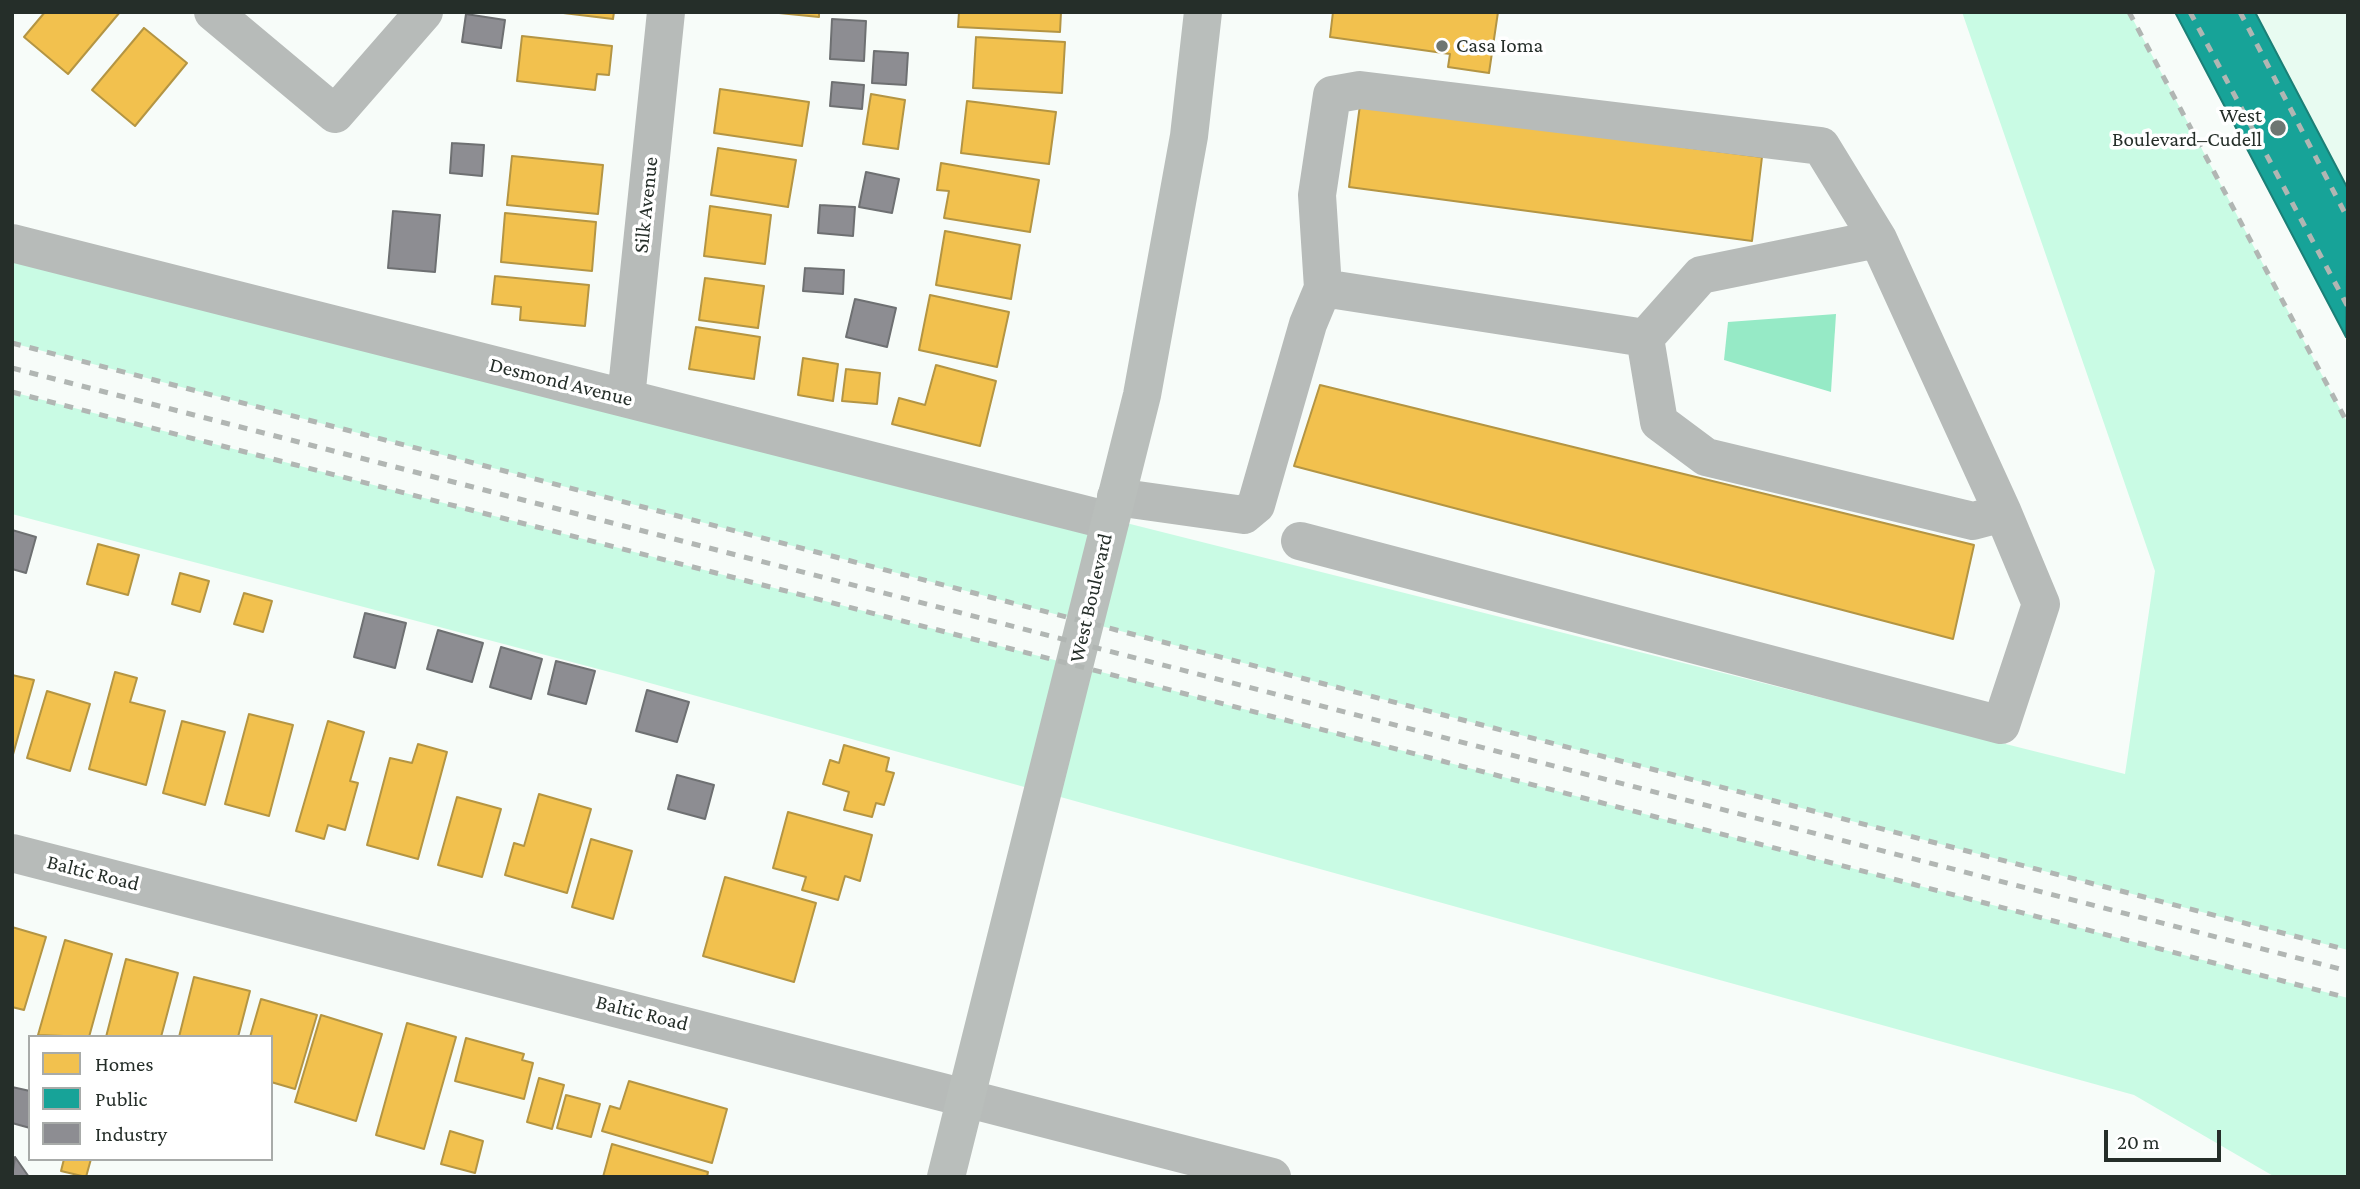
<!DOCTYPE html>
<meta charset="utf-8">
<style>
body{margin:0}
#map{position:relative;width:2360px;height:1189px;overflow:hidden;background:#f7fcf9;font-family:"Crimson Pro",serif}
canvas{display:block}
.frame{position:absolute;inset:0;border:14px solid #252e29;pointer-events:none}
.legend{position:absolute;left:28px;top:1035px;width:245px;height:126px;box-sizing:border-box;background:#fff;border:2px solid #a8aba9;margin:0;padding:9px 12px;list-style:none;font-size:21px;color:#252e29}
.legend li{display:flex;align-items:center;gap:14px;height:35px}
.legend b{width:35px;border:2px solid #a8aba9}
.scale{position:absolute;left:2104px;top:1130px;width:117px;height:32px;box-sizing:border-box;border:4px solid #252e29;border-top:0;padding-left:9px;font-size:21px;line-height:24px;white-space:nowrap;color:#252e29;-webkit-text-stroke:5px #fff;paint-order:stroke}
</style>
<div id="map">
<canvas width="2360" height="1189"></canvas>
<div class="frame"></div>
<ul class="legend">
<li><b style="height:19px;background:#f2c14e"></b>Homes</li>
<li><b style="height:19px;background:#17a398"></b>Public</li>
<li><b style="height:19px;background:#8d8d92"></b>Industry</li>
</ul>
<div class="scale">20 m</div>
</div>
<script>
const c = document.querySelector('canvas').getContext('2d');
c.lineJoin = 'round';
function paint(path, color) { c.fillStyle = color; c.fill(path, 'evenodd'); }
const shape = rows => new Path2D(rows.map(r => 'M' + r).join(''));
function stroke(path, color, width, dash) { c.strokeStyle = color; c.lineWidth = width; c.lineCap = dash ? 'butt' : 'round'; c.setLineDash(dash || []); c.stroke(path); }
function drawText(font, color, halo, rows, align = 'center') {
  c.font = font + ' "Crimson Pro",serif'; c.lineWidth = 7; c.setLineDash([]); c.textBaseline = 'middle'; c.strokeStyle = halo; c.fillStyle = color; for (const [text, x, y, turn = 0] of rows) {
    c.save(); c.translate(x, y); c.rotate((+turn || 0) * Math.PI / 180); c.textAlign = isNaN(turn) ? turn : align; if (halo) c.strokeText(text, 0, 0); c.fillText(text, 0, 0); c.restore();
  }
}
paint(shape([
 [2239,12,2348,12,2348,219]
]), '#e8fbf1');
paint(shape([
 [1962,12,2129,12,2348,424,2348,950,12,343,12,243,2125,774,2155,571],
 [12,392,1140,682,2348,998,2348,1177,2275,1177,2134,1095,621,675,12,514]
]), '#c9fbe4');
paint(shape([
 [1836,314,1831,392,1724,360,1728,322]
]), '#96eac6');
const homes = shape([
 [45,12,120,12,68,74,24,37,45,12],
 [555,12,614,12,613,19,555,12],
 [769,12,819,12,819,17,769,12],
 [959,12,1061,12,1060,32,958,27,959,12],
 [1333,12,1498,12,1489,73,1448,67,1450,54,1330,37,1333,12],
 [144,28,187,63,135,126,92,90,144,28],
 [522,36,612,46,609,75,597,74,595,90,517,81,522,36],
 [976,37,1065,42,1062,93,973,88,976,37],
 [720,89,809,102,802,146,714,133,720,89],
 [871,94,905,100,898,149,863,144,871,94],
 [967,101,1056,112,1049,164,961,153,967,101],
 [1360,105,1762,157,1752,241,1349,187,1360,105],
 [718,148,796,160,788,207,711,195,718,148],
 [512,156,603,165,598,214,507,205,512,156],
 [941,163,1039,180,1030,232,944,218,949,191,937,190,941,163],
 [710,206,771,215,765,264,704,256,710,206],
 [505,213,596,222,592,271,501,262,505,213],
 [945,231,1020,245,1011,299,936,285,945,231],
 [495,276,589,285,585,326,520,320,521,307,492,304,495,276],
 [705,278,764,286,758,328,699,320,705,278],
 [930,295,1009,312,997,367,919,350,930,295],
 [696,327,760,337,754,379,689,369,696,327],
 [803,358,838,364,833,401,798,395,803,358],
 [936,365,996,381,980,446,892,424,899,398,925,405,936,365],
 [846,369,880,373,877,404,842,401,846,369],
 [1320,385,1974,545,1953,639,1294,466,1320,385],
 [98,544,139,555,128,595,87,584,98,544],
 [180,573,209,581,200,612,172,604,180,573],
 [244,593,272,601,263,632,234,624,244,593],
 [115,672,137,678,130,702,165,711,146,785,89,769,115,672],
 [12,675,34,680,12,758,12,675],
 [47,691,90,704,70,771,27,758,47,691],
 [249,714,293,725,269,816,225,804,249,714],
 [182,721,225,732,205,805,163,793,182,721],
 [328,721,364,732,350,781,358,783,345,830,328,825,324,839,296,831,328,721],
 [418,744,447,752,418,859,367,845,390,758,412,763,418,744],
 [844,745,889,758,886,771,894,773,884,805,876,803,872,817,844,810,849,792,823,784,830,760,839,763,844,745],
 [539,794,591,809,567,893,505,875,514,843,524,846,539,794],
 [457,797,501,809,482,877,438,865,457,797],
 [788,812,872,835,860,881,845,876,838,900,802,890,806,877,773,868,788,812],
 [591,839,632,851,613,919,572,907,591,839],
 [725,877,816,903,794,982,703,956,725,877],
 [12,927,46,937,24,1010,12,1007,12,927],
 [65,940,112,954,89,1037,38,1035,65,940],
 [126,959,178,973,161,1037,106,1037,126,959],
 [194,977,250,991,238,1037,179,1037,194,977],
 [261,999,317,1015,295,1089,271,1082,271,1037,250,1037,261,999],
 [321,1015,382,1034,356,1121,295,1102,321,1015],
 [407,1023,456,1037,424,1149,376,1135,407,1023],
 [466,1038,524,1054,522,1060,533,1063,524,1099,455,1081,466,1038],
 [539,1078,564,1085,552,1129,527,1122,539,1078],
 [629,1081,727,1109,712,1163,602,1131,610,1106,620,1109,629,1081],
 [566,1095,600,1104,591,1137,557,1128,566,1095],
 [450,1131,483,1141,475,1173,441,1164,450,1131],
 [612,1144,708,1172,707,1177,603,1177,612,1144],
 [64,1159,91,1159,86,1177,61,1171,64,1159]
]);
paint(homes, '#f2c14e');
stroke(homes, '#b49543', 2);
const public = shape([
 [2175,12,2255,12,2348,189,2346,337,2175,12]
]);
paint(public, '#17a398');
stroke(public, '#1b8077', 2);
const industry = shape([
 [466,14,505,20,501,48,462,42,466,14],
 [832,19,866,21,864,61,830,59,832,19],
 [874,51,908,53,906,85,872,83,874,51],
 [832,82,864,85,862,109,830,106,832,82],
 [452,143,484,145,482,176,450,173,452,143],
 [866,172,899,179,892,213,859,207,866,172],
 [820,205,855,207,853,236,818,233,820,205],
 [393,211,440,215,435,272,388,268,393,211],
 [805,268,844,270,843,294,803,291,805,268],
 [855,299,896,308,887,347,846,337,855,299],
 [12,530,36,537,26,573,12,569,12,530],
 [365,613,406,623,395,668,354,657,365,613],
 [438,630,483,643,472,682,427,669,438,630],
 [501,647,542,659,531,699,490,687,501,647],
 [556,661,595,671,586,704,548,694,556,661],
 [647,690,689,702,677,742,636,731,647,690],
 [677,775,714,785,705,819,668,809,677,775],
 [12,1087,30,1091,30,1128,12,1123,12,1087],
 [15,1157,29,1177,12,1177,15,1157]
]);
paint(industry, '#8d8d92');
stroke(industry, '#6e7072', 2);
stroke(shape([
 [213,12,335,114,424,12],
 [12,243,1110,521],
 [1323,288,1645,338],
 [626,398,666,12],
 [1116,497,1244,515,1256,505,1308,324,1323,288,1317,195,1332,95,1360,90,1821,146,1878,239,2003,513,1973,521,1706,457,1659,422,1645,338,1701,275,1878,239],
 [1300,541,2001,725,2041,604,2003,513],
 [12,853,1272,1177]
]), '#b7bbb9', 38);
stroke(shape([
 [946,1177,1142,395,1189,136,1203,12]
]), '#b9bebb', 38);
stroke(shape([
 [2129,12,2348,424],
 [2190,12,2348,307],
 [2240,12,2348,219],
 [12,343,2348,950],
 [12,368,2348,971],
 [12,392,1140,682,2348,998]
]), '#b1b6b3', 5, [9, 9]);
for (const [x, y, r, color] of [
 [1442,46,7,"#6e7672"],
 [2278,128,9,"#6e7672"]
]) { const dot = new Path2D(); dot.arc(x, y, r, 0, 2 * Math.PI); c.fillStyle = color; c.fill(dot); stroke(dot, '#fff', 2.5); }
drawText('21px', '#252e29', '#fff', [
 ["Casa Ioma",1456,46],
 ["West",2262,116,"right"],
 ["Boulevard–Cudell",2262,140,"right"]
], 'left');
drawText('21px', '#252e29', '#fff', [
 ["Silk Avenue",646,205,-84],
 ["Desmond Avenue",561,382,14],
 ["West Boulevard",1091,598,-77],
 ["Baltic Road",93,873,14],
 ["Baltic Road",642,1013,14]
]);
</script>
